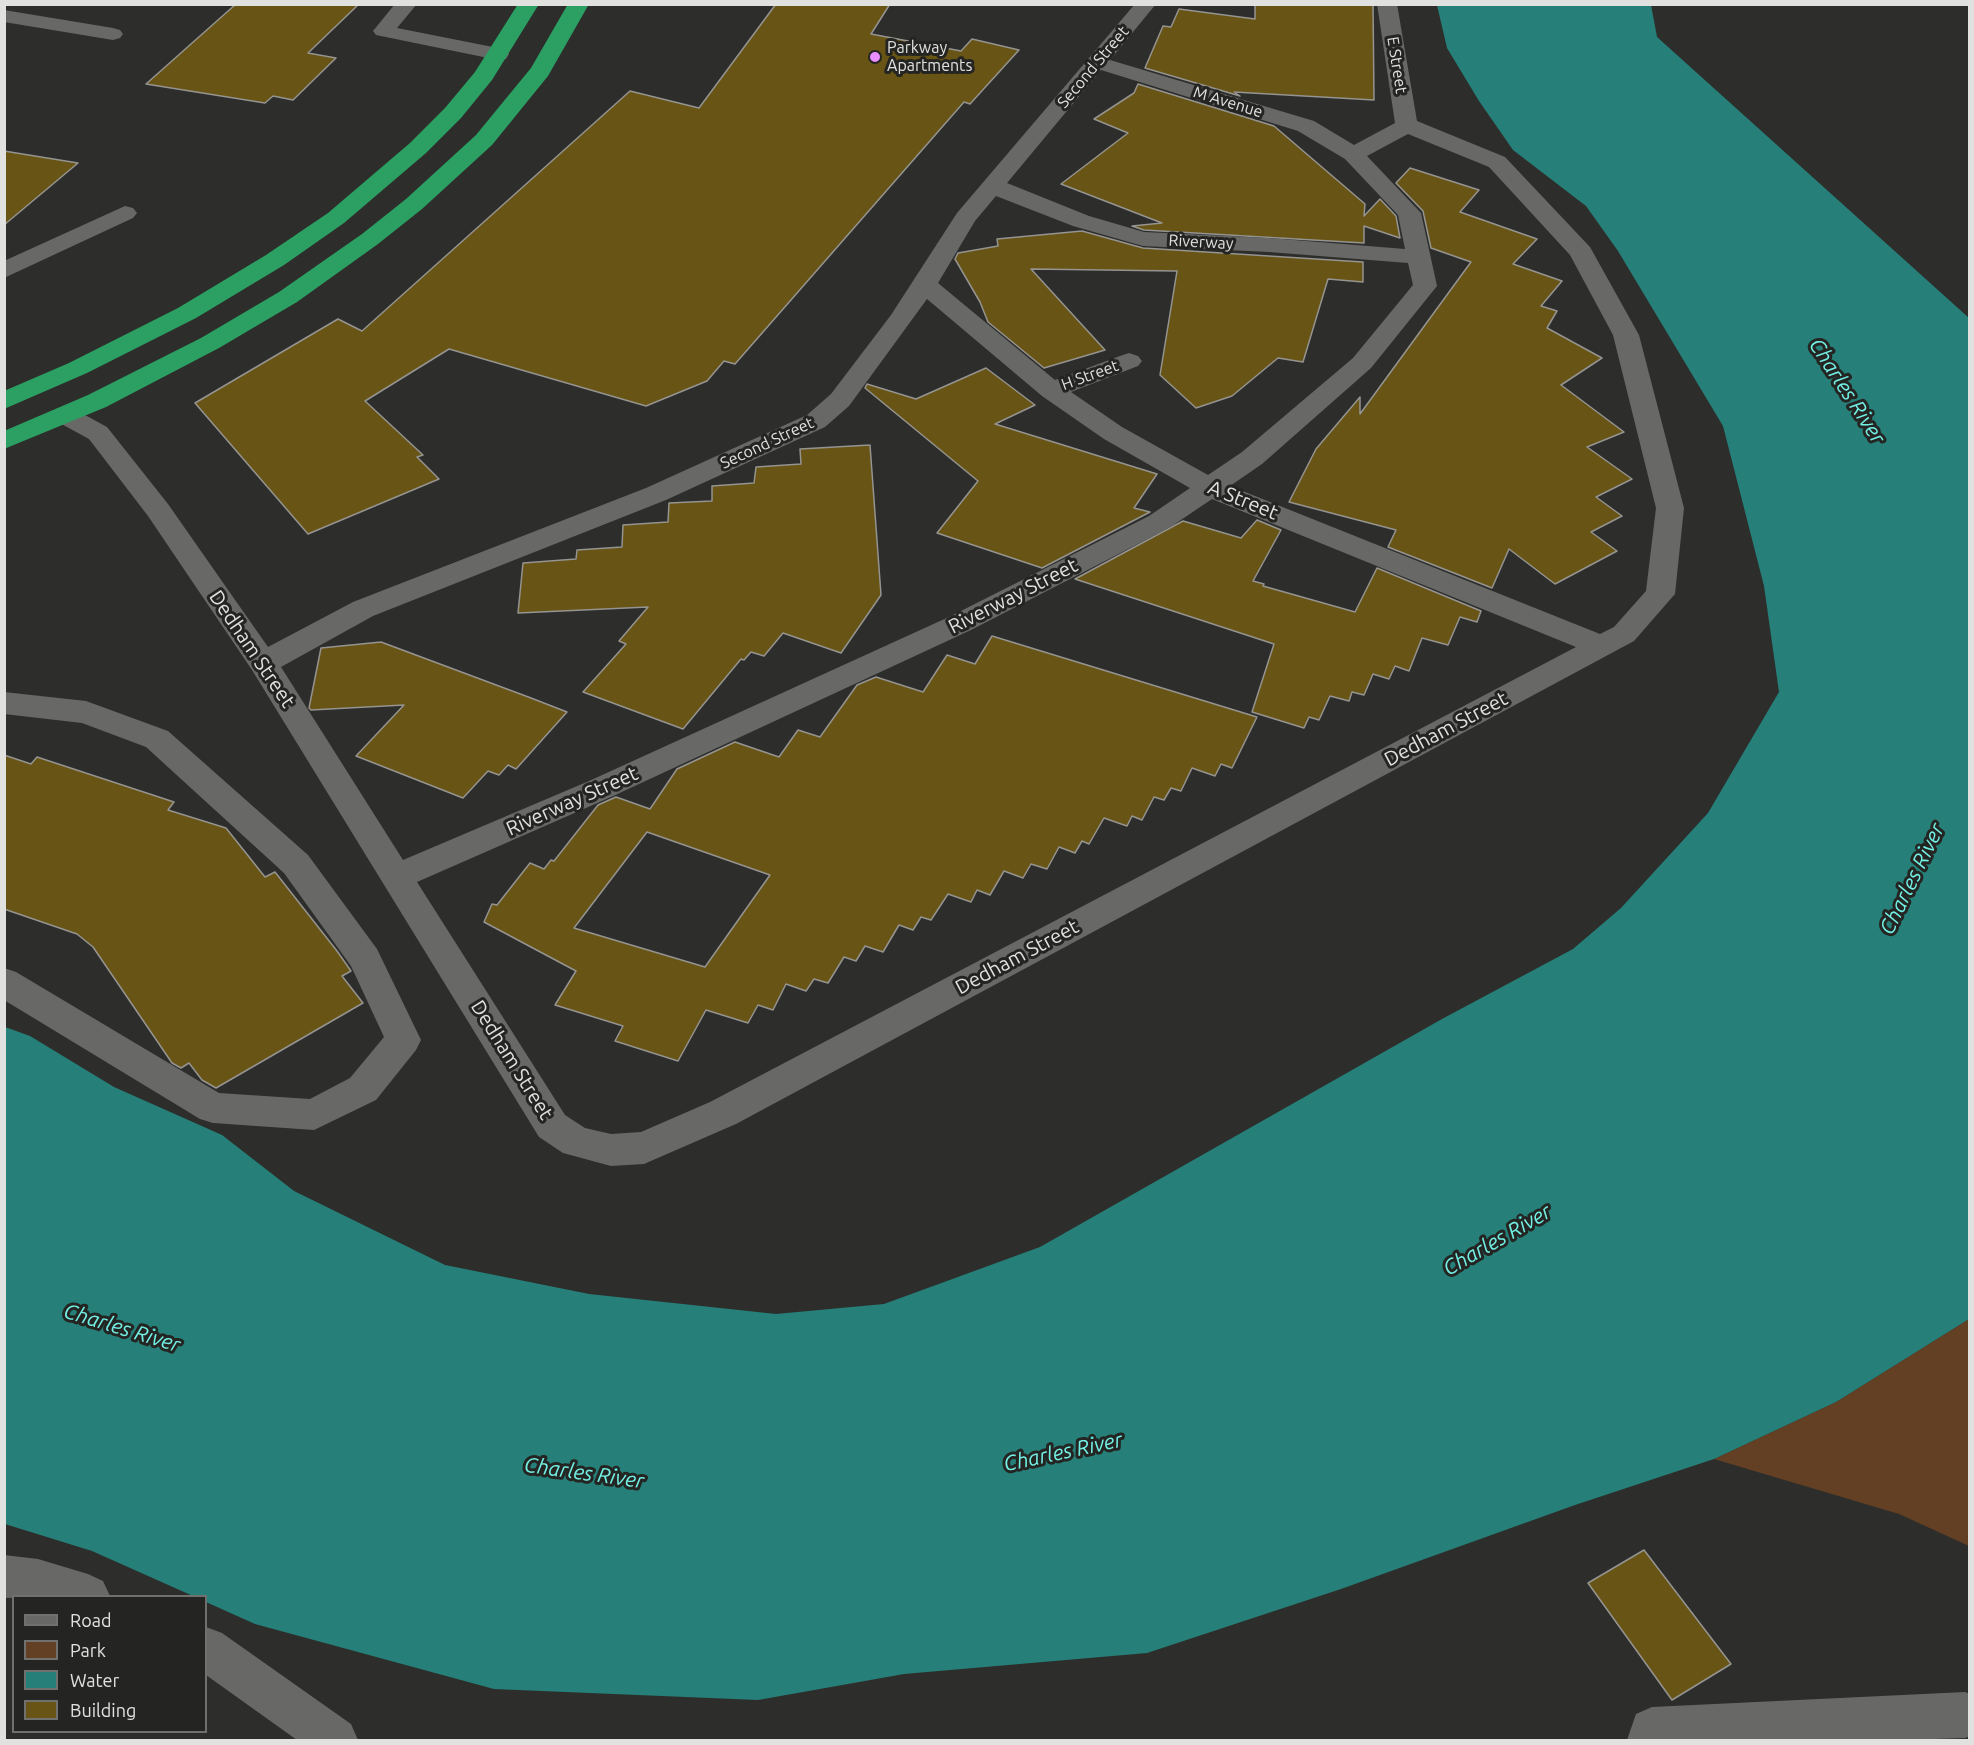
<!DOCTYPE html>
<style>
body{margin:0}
#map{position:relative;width:1974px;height:1745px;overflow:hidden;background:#2d2e2c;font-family:Ubuntu,sans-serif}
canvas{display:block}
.frame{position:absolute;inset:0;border:6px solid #e1e2e0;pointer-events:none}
.legend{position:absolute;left:12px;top:1595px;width:195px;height:138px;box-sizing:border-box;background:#242522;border:2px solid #70716e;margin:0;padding:8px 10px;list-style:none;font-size:18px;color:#e1e2e0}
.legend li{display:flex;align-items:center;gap:12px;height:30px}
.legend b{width:30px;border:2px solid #70716e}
</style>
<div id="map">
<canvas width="1974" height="1745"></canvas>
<div class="frame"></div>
<ul class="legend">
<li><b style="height:8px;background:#686966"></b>Road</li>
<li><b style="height:16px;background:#633f23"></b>Park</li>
<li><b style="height:16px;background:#268079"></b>Water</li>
<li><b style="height:16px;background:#685414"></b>Building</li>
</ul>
</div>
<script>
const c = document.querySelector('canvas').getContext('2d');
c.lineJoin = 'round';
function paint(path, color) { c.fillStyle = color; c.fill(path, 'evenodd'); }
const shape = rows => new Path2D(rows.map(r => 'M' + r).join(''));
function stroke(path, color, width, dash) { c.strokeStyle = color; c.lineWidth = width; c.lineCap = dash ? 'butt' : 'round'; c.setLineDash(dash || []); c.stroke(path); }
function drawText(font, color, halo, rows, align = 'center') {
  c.font = font + ' Ubuntu,sans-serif'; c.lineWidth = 6; c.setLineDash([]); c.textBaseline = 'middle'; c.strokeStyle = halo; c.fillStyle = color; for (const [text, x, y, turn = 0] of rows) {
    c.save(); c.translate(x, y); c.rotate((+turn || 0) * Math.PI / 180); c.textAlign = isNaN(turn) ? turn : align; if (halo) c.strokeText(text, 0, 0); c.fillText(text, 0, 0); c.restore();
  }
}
paint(shape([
 [1969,1319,1969,1546,1899,1514,1714,1459,1836,1402]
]), '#633f23');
paint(shape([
 [1437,5,1651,5,1657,37,1969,318,1969,1319,1836,1402,1714,1459,1575,1505,1341,1589,1147,1653,904,1674,758,1700,494,1689,255,1624,206,1602,206,1596,193,1596,92,1551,5,1524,5,1027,30,1036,114,1087,222,1135,294,1191,445,1265,589,1294,776,1314,884,1304,1040,1247,1442,1019,1573,949,1621,908,1708,813,1779,692,1764,586,1723,426,1618,251,1586,206,1513,150,1479,101,1447,48]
]), '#268079');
const building = shape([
 [236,4,359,4,308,53,336,58,293,100,273,96,265,103,146,84,236,4],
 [776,4,890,4,871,34,961,51,972,39,1019,50,970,104,964,102,735,364,724,361,707,381,646,406,449,349,365,401,423,455,417,457,439,479,308,534,195,403,338,319,362,331,630,91,699,108,776,4],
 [1255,4,1373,4,1374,100,1234,92,1240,96,1145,68,1163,26,1171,27,1179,9,1255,19,1255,4],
 [1138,84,1274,126,1365,204,1364,216,1380,199,1396,216,1400,238,1364,226,1364,243,1144,230,1132,226,1162,223,1061,184,1128,133,1094,119,1134,93,1138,84],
 [4,151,78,163,4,225,4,151],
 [1410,168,1479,190,1460,212,1537,239,1513,264,1562,281,1541,306,1557,311,1547,328,1602,358,1561,385,1624,432,1587,447,1632,479,1596,497,1622,516,1591,532,1617,551,1555,584,1509,549,1492,588,1388,547,1396,530,1289,502,1316,449,1360,397,1360,414,1471,262,1431,248,1423,211,1396,183,1410,168],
 [1082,231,1143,248,1363,262,1363,282,1328,279,1303,362,1278,358,1232,396,1196,408,1160,375,1177,271,1031,269,1105,350,1044,368,988,322,980,302,955,259,958,253,998,246,997,239,1082,231],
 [986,368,1035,405,995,424,1157,474,1134,508,1150,512,1042,568,937,533,978,481,865,388,867,384,916,399,986,368],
 [870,445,881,595,841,653,783,633,764,656,751,652,744,660,741,659,683,729,583,692,626,644,619,641,648,607,518,613,523,563,576,559,577,550,622,547,623,525,668,522,669,503,712,501,712,486,754,483,756,467,801,464,800,449,870,445],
 [1257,520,1281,530,1253,581,1264,584,1263,586,1355,612,1377,568,1481,611,1477,622,1460,617,1448,645,1422,638,1409,671,1395,666,1389,679,1373,674,1364,695,1352,692,1349,701,1330,696,1319,720,1309,717,1304,728,1252,712,1274,644,1075,579,1183,521,1241,538,1257,520],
 [992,636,1257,717,1232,768,1221,764,1215,776,1192,768,1181,791,1171,788,1164,800,1154,797,1142,820,1132,816,1127,826,1104,818,1089,844,1082,841,1075,853,1059,847,1047,869,1031,864,1023,878,1004,871,990,895,977,890,971,902,948,894,931,920,921,917,913,930,899,925,883,952,865,946,856,961,844,957,828,983,814,979,806,991,786,984,773,1010,758,1005,748,1023,706,1010,678,1061,615,1041,623,1026,555,1005,576,971,484,922,492,904,497,905,530,863,544,869,551,860,554,861,598,805,616,797,650,809,677,769,735,742,779,757,798,730,820,737,857,685,876,677,923,692,947,655,975,664,992,636],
 [647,832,770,875,705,967,574,928,647,832],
 [381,642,531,698,567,712,516,769,508,765,499,775,488,771,463,798,356,756,404,705,311,710,309,708,321,648,381,642],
 [4,755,31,764,37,757,174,802,168,810,226,828,265,877,275,872,337,951,351,971,342,976,363,1003,216,1088,202,1080,189,1063,181,1068,172,1063,93,947,77,934,4,909,4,755],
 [1644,1550,1731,1664,1672,1700,1588,1583,1644,1550]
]);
paint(building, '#685414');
stroke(building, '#959491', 1.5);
paint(shape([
 [395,4,417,4,397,28,498,48,506,49,509,54,506,59,498,60,376,35,373,31,395,4],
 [1135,4,1156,4,1110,60,1314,121,1354,145,1395,123,1377,4,1397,4,1417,121,1505,157,1590,247,1639,335,1684,508,1675,594,1634,641,736,1124,644,1164,611,1166,563,1153,539,1137,252,670,148,516,89,439,56,421,52,415,56,409,65,407,74,409,107,427,168,504,268,647,353,602,646,488,807,415,831,394,891,315,957,213,1135,4],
 [1101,70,1298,131,1345,159,1398,215,1405,249,1269,238,1144,232,1089,216,1007,183,1101,70],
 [1408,134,1489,167,1570,255,1613,335,1656,508,1646,591,1614,627,1600,634,1230,486,1262,464,1371,368,1437,286,1421,213,1367,156,1408,134],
 [996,196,1073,226,1143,246,1269,252,1408,263,1413,285,1353,358,1242,452,1208,475,1122,427,1071,392,1138,366,1142,361,1138,356,1129,353,1120,356,1055,380,938,283,975,221,996,196],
 [927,299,1042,396,1104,439,1190,488,1149,516,951,616,589,781,403,860,281,667,373,616,666,500,825,427,849,406,927,299],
 [1212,499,1576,647,710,1102,641,1132,611,1134,585,1128,565,1115,417,882,611,797,971,630,1169,528,1212,499],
 [4,10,113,28,120,30,123,34,120,38,113,40,4,22,4,10],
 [125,206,133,208,137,213,133,218,4,278,4,261,125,206],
 [4,692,86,701,168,731,308,855,377,949,421,1040,416,1050,376,1100,314,1130,213,1123,200,1119,4,1000,4,968,16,972,219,1093,310,1099,350,1078,384,1037,351,966,284,873,146,747,82,723,4,714,4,692],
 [4,1555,38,1559,88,1574,103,1581,110,1596,4,1598,4,1555],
 [206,1627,222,1633,351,1724,358,1740,297,1740,206,1675,206,1627],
 [1965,1692,1970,1694,1970,1736,1965,1738,1904,1740,1627,1740,1636,1714,1652,1707,1965,1692]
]), '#686966');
paint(shape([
 [518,4,539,4,492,80,461,118,426,153,344,223,284,265,196,318,87,373,4,409,4,391,69,363,178,308,266,255,328,213,410,143,445,108,475,72,518,4],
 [568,4,589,4,548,76,492,145,422,209,378,244,297,302,219,348,106,407,4,449,4,431,88,395,201,338,279,292,362,234,406,199,476,135,531,68,568,4]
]), '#2ca063');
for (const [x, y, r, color] of [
 [875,57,6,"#ea8dfd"]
]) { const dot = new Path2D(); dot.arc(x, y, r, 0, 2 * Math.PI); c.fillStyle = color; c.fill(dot); stroke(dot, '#242522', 2); }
drawText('16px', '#e1e2e0', '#242522', [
 ["Parkway",887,48],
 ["Apartments",887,66]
], 'left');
drawText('16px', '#e1e2e0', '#242522', [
 ["E Street",1397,65,81],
 ["Second Street",1093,67,-50],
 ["M Avenue",1228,102,17],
 ["Riverway",1201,242,3],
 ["H Street",1090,375,-20],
 ["Second Street",767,443,-25]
]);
drawText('20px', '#e1e2e0', '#242522', [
 ["A Street",1243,500,22],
 ["Riverway Street",1013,596,-27],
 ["Dedham Street",252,649,56],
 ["Dedham Street",1446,729,-28],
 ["Riverway Street",572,801,-24],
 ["Dedham Street",1017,957,-28],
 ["Dedham Street",512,1060,58]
]);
drawText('italic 21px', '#73f0e5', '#242522', [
 ["Charles River",1847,391,57],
 ["Charles River",1912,879,-64],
 ["Charles River",1497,1240,-30],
 ["Charles River",122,1328,17],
 ["Charles River",1063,1452,-12],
 ["Charles River",584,1473,8]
]);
</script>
